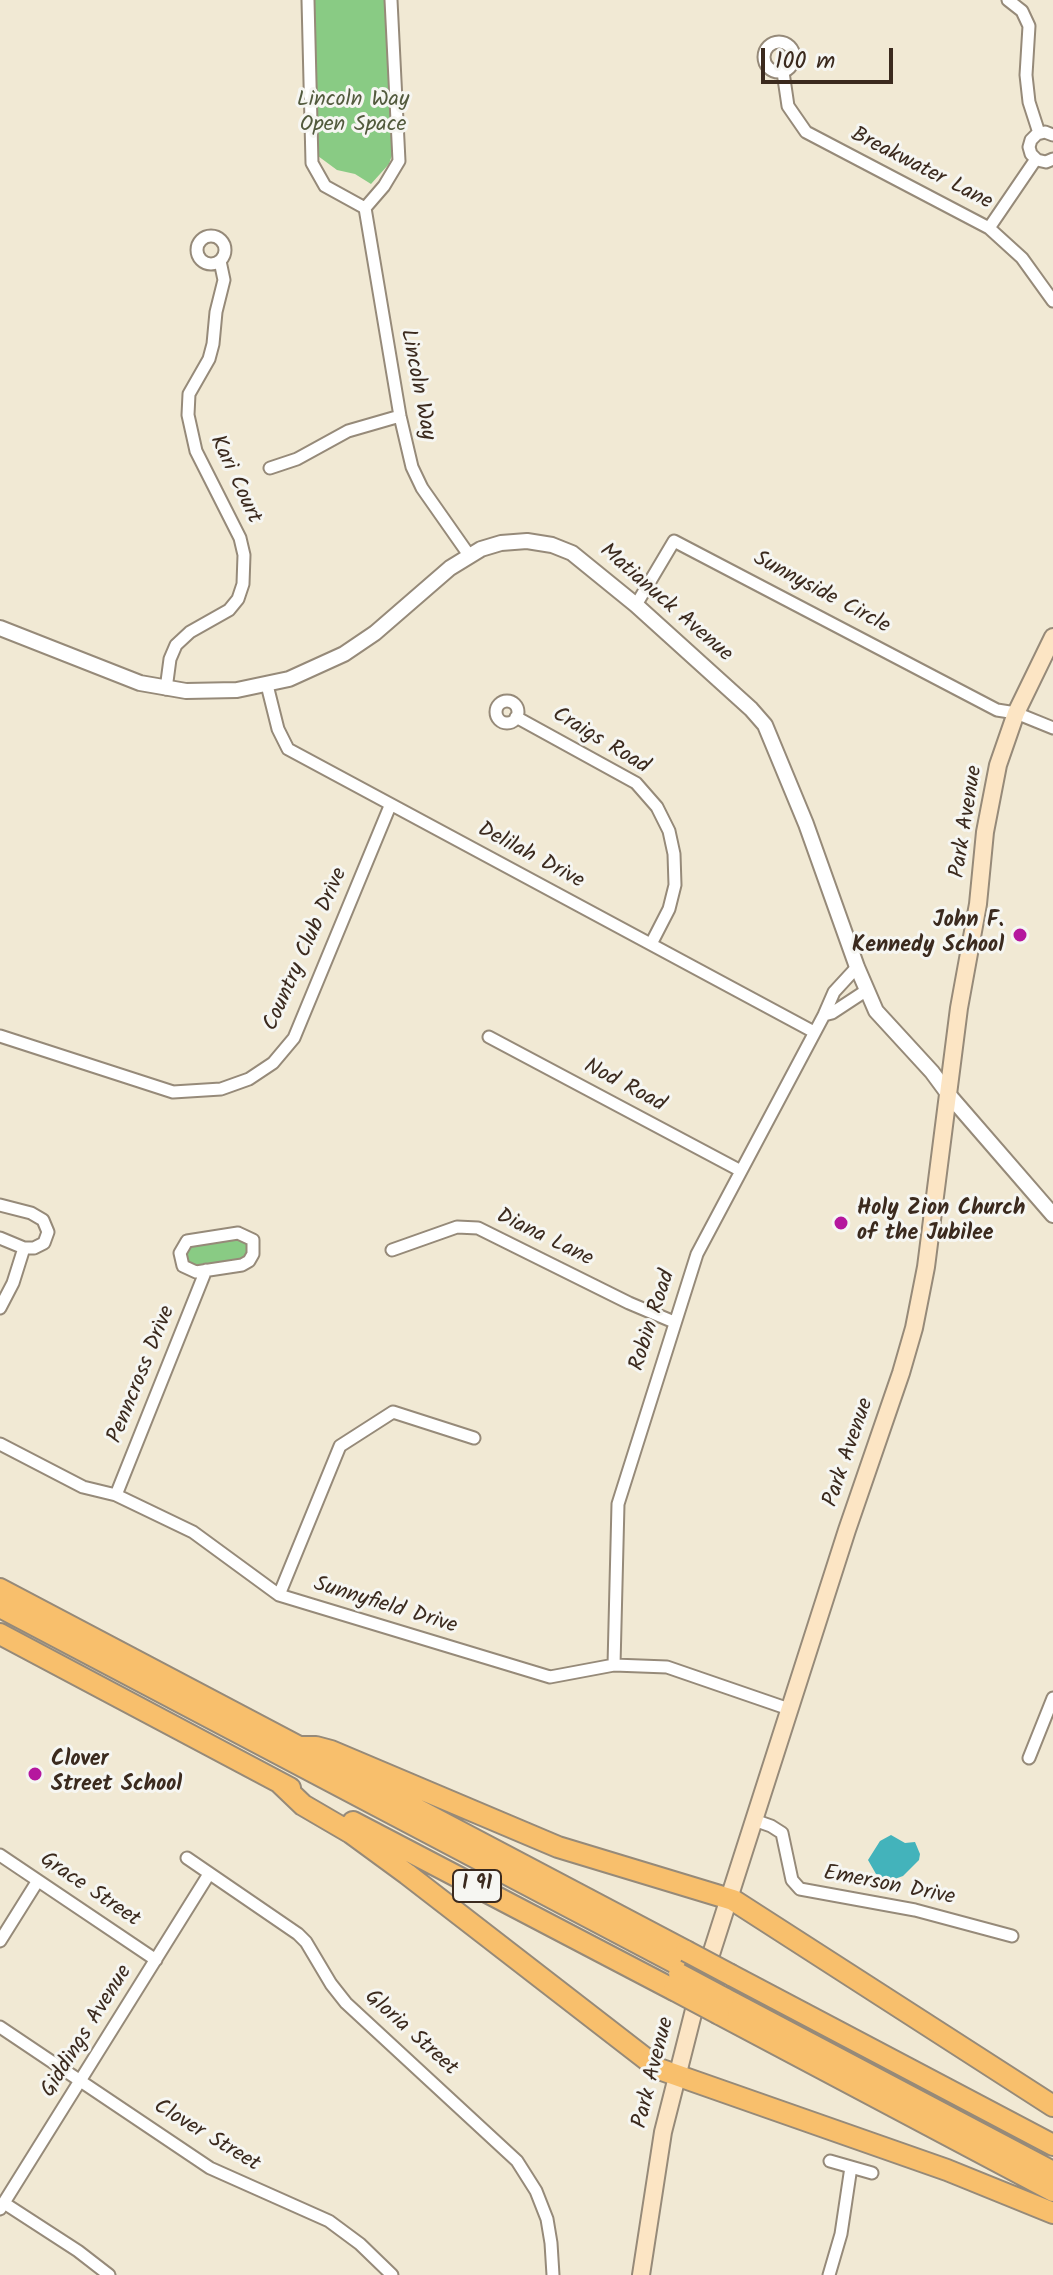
<!DOCTYPE html>
<style>
body{margin:0}
#map{position:relative;width:1053px;height:2275px;overflow:hidden;background:#f1e9d4;font-family:Kalam,sans-serif}
canvas{display:block}
.scale{position:absolute;left:761px;top:48px;width:132px;height:36px;box-sizing:border-box;border:4px solid #3b2a1e;border-top:0;padding-left:10px;font-size:24px;line-height:28px;white-space:nowrap;color:#3b2a1e;-webkit-text-stroke:6px #f6f6f2;paint-order:stroke}
</style>
<div id="map">
<canvas width="1053" height="2275"></canvas>
<div class="scale">100 m</div>
</div>
<script>
const c = document.querySelector('canvas').getContext('2d');
c.lineJoin = 'round';
function paint(path, color) { c.fillStyle = color; c.fill(path, 'evenodd'); }
const shape = rows => new Path2D(rows.map(r => 'M' + r).join(''));
function stroke(path, color, width, dash) { c.strokeStyle = color; c.lineWidth = width; c.lineCap = dash ? 'butt' : 'round'; c.setLineDash(dash || []); c.stroke(path); }
function drawText(font, color, halo, rows, align = 'center') {
  c.font = font + ' Kalam,sans-serif'; c.lineWidth = 6; c.setLineDash([]); c.textBaseline = 'middle'; c.strokeStyle = halo; c.fillStyle = color; for (const [text, x, y, turn = 0] of rows) {
    c.save(); c.translate(x, y); c.rotate((+turn || 0) * Math.PI / 180); c.textAlign = isNaN(turn) ? turn : align; if (halo) c.strokeText(text, 0, 0); c.fillText(text, 0, 0); c.restore();
  }
}
paint(shape([
 [313,0,386,0,392,155,389,164,371,184,355,174,337,170,318,156],
 [243,1238,250,1246,246,1259,200,1267,189,1265,184,1255,187,1247,194,1243]
]), '#89cb84');
paint(shape([
 [891,1835,905,1843,915,1842,920,1854,919,1860,903,1876,889,1881,876,1874,868,1860,880,1841]
]), '#43b3bb');
const minor = shape([
 [308,0,312,163,325,186,365,208],
 [1008,0,1022,11,1029,26,1026,75,1029,102,1039,133],
 '764 57a15 15 0 1 1 30 0a15 15 0 1 1-30 0Z',
 [783,72,788,106,806,132,989,228,1022,258,1053,301],
 [1053,135,1045,132,1037,134,1031,140,1029,147,1031,154,1037,160,1046,162,1053,159],
 [365,208,400,416,412,467,422,488,469,555],
 [365,208,384,186,399,161,391,0],
 [989,228,1036,159],
 '197 250a14 14 0 1 1 28 0a14 14 0 1 1-28 0Z',
 [270,468,297,459,348,431,400,416],
 [636,605,674,541,997,710,1016,713,1053,728],
 [267,685,278,729,288,749,814,1032],
 [166,689,170,659,176,645,190,632,229,610,238,599,243,584,244,555,240,538,196,451,188,415,189,394,209,359,213,344,216,312,224,280,220,261],
 '496 712a11 11 0 1 1 22 0a11 11 0 1 1-22 0Z',
 [516,717,636,783,657,807,669,831,674,854,675,885,669,909,651,944],
 [824,1015,832,1013,867,990],
 [0,1036,173,1092,221,1089,249,1079,273,1063,294,1038,390,806],
 [489,1037,741,1171],
 [0,1205,31,1213,43,1220,48,1232,44,1243,34,1248,24,1248,0,1238],
 [238,1233,253,1240,253,1254,249,1261,242,1265,196,1272,183,1266,180,1253,187,1241,238,1233],
 [392,1250,457,1227,478,1228,629,1303,674,1322],
 [0,1308,13,1283,24,1248],
 [0,1444,83,1487,116,1495,193,1532,279,1595,550,1677,614,1665,667,1667,789,1709],
 [116,1495,206,1270],
 [279,1595,340,1446,393,1412,474,1438],
 [614,1665,618,1504,697,1254,824,1015,834,992,857,967],
 [1029,1758,1053,1698],
 [754,1820,771,1826,782,1833,792,1880,800,1889,915,1910,1012,1936],
 [0,1855,156,1960],
 [187,1858,298,1934,306,1942,331,1984,346,2003,517,2161,536,2191,547,2219,551,2243,553,2275],
 [0,1941,37,1882],
 [0,2027,210,2168,329,2221,360,2244,392,2275],
 [830,2161,872,2173],
 [4,2203,78,2251,109,2275],
 [0,2209,209,1874],
 [829,2275,841,2234,851,2167]
]);
const tertiary = shape([
 [0,628,140,683,186,691,237,690,289,679,344,654,375,633,450,568,481,549,501,543,527,541,552,545,572,553,636,605,751,709,765,725,806,824,857,967,876,1011,932,1072,949,1095,1053,1215]
]);
const secondary = shape([
 [641,2275,663,2132,697,1998,847,1530,901,1373,914,1328,926,1267,959,1008,978,904,985,832,998,765,1016,713,1053,637]
]);
const motorway = shape([
 [0,1589,686,1951],
 [0,1607,681,1966],
 [0,1634,290,1788],
 [298,1747,316,1747,331,1751,558,1847,733,1900,1053,2106],
 [280,1783,303,1805,351,1833,407,1874,659,2069,947,2170,1053,2213],
 [353,1822,674,1990],
 [731,1975,1053,2145],
 [724,1998,1053,2172],
 [719,2014,1053,2191]
]);
stroke(minor, '#968a79', 15);
stroke(tertiary, '#968a79', 18);
stroke(secondary, '#968a79', 20);
stroke(motorway, '#968a79', 24);
stroke(minor, '#fff', 11);
stroke(tertiary, '#fff', 14);
stroke(secondary, '#fce5c4', 16);
stroke(motorway, '#f8bf6c', 20);
const motorwayBridge = shape([
 [686,1951,731,1975],
 [679,1974,724,1998],
 [674,1990,719,2014]
]);
stroke(motorwayBridge, '#968a79', 24, []);
stroke(motorwayBridge, '#f8bf6c', 20);
for (const [x, y, r, color] of [
 [1020,935,8,"#b5179e"],
 [841,1223,8,"#b5179e"],
 [35,1774,8,"#b5179e"]
]) { const dot = new Path2D(); dot.arc(x, y, r, 0, 2 * Math.PI); c.fillStyle = color; c.fill(dot); stroke(dot, '#f6f6f2', 3); }
for (const [x, y, w] of [
 [477,1886,48]
]) { const box = new Path2D(); box.roundRect(x - w / 2, y - 16, w, 32, 6); c.fillStyle = '#f6f6f2'; c.fill(box); stroke(box, '#3b2a1e', 2); }
drawText('bold 20px', '#3b2a1e', null, [
 ["I 91",477,1886]
]);
drawText('22px', '#525a3d', '#f6f6f2', [
 ["Lincoln Way",353,101],
 ["Open Space",353,126]
]);
drawText('22px', '#3b2a1e', '#f6f6f2', [
 ["Breakwater Lane",921,170,27],
 ["Lincoln Way",416,385,79],
 ["Kari Court",234,480,65],
 ["Sunnyside Circle",821,594,28],
 ["Matianuck Avenue",665,604,41],
 ["Craigs Road",600,742,31],
 ["Park Avenue",968,822,-81],
 ["Delilah Drive",530,857,28],
 ["Country Club Drive",307,950,-66],
 ["Nod Road",624,1087,28],
 ["Diana Lane",544,1239,26],
 ["Robin Road",654,1321,-72],
 ["Penncross Drive",143,1375,-68],
 ["Park Avenue",850,1453,-71],
 ["Sunnyfield Drive",385,1607,17],
 ["Emerson Drive",889,1887,11],
 ["Grace Street",89,1891,34],
 ["Giddings Avenue",88,2032,-58],
 ["Gloria Street",410,2034,42],
 ["Park Avenue",655,2073,-76],
 ["Clover Street",206,2137,31]
]);
drawText('bold 22px', '#3b2a1e', '#f6f6f2', [
 ["John F.",1004,922,"right"],
 ["Kennedy School",1004,947,"right"],
 ["Holy Zion Church",857,1210],
 ["of the Jubilee",857,1235],
 ["Clover",51,1761],
 ["Street School",51,1786]
], 'left');
</script>
